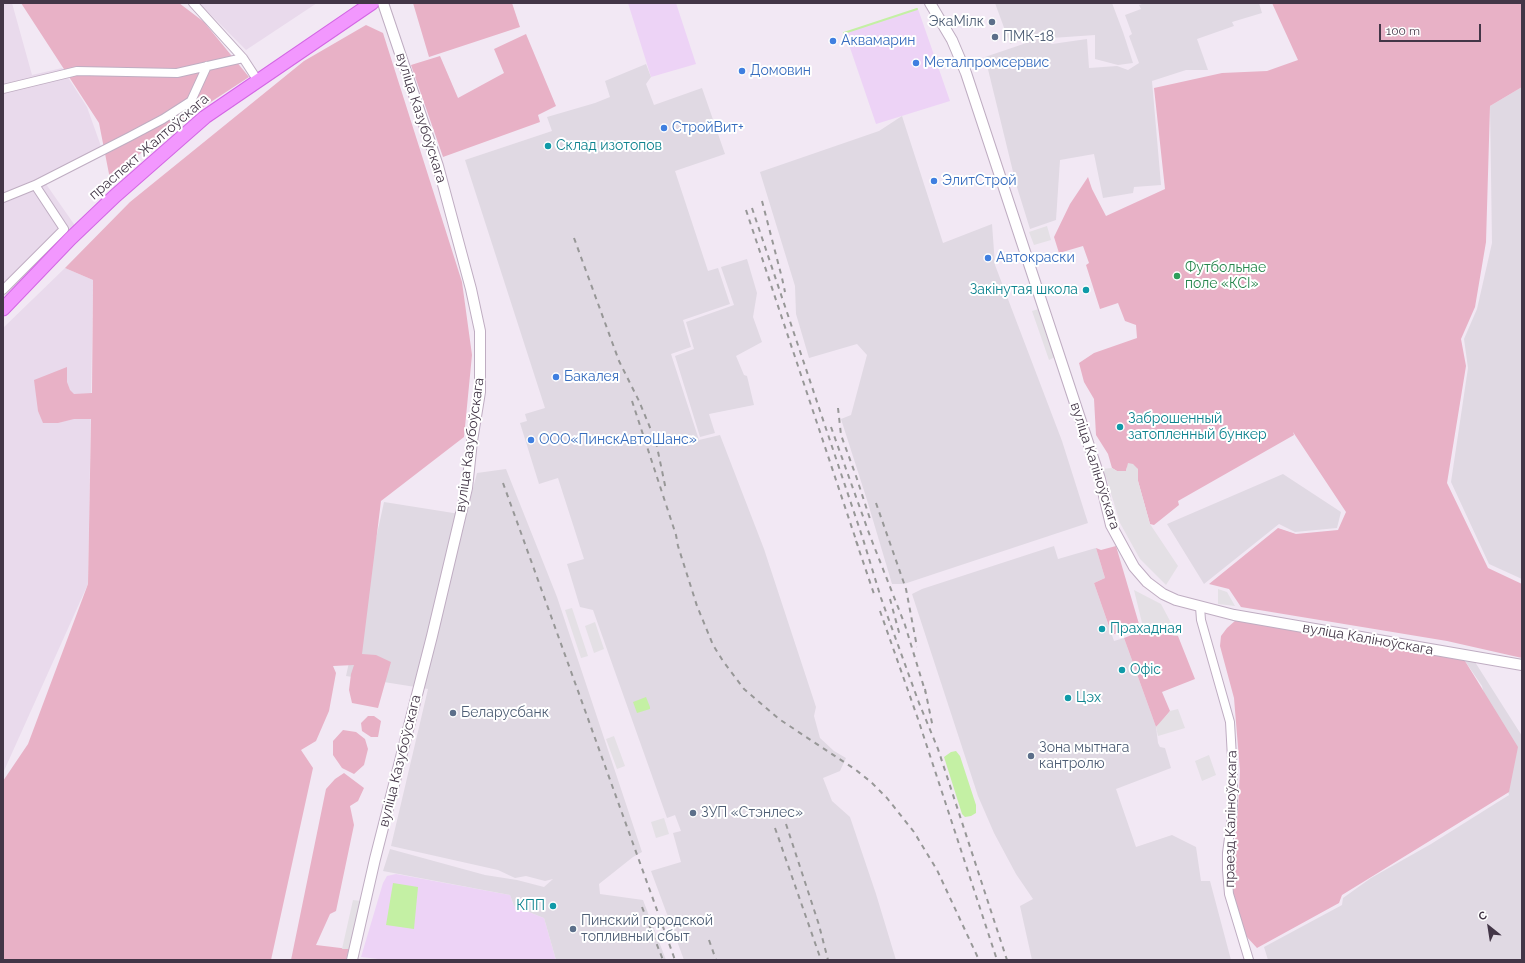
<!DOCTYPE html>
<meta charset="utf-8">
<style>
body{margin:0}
#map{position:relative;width:1525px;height:963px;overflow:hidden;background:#f2e8f4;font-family:Raleway,sans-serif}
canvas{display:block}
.frame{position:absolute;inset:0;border:4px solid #433647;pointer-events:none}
.north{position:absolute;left:1469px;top:907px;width:40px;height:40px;-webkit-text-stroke:3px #fff;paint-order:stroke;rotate:330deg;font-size:11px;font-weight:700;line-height:16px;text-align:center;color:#433647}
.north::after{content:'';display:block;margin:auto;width:14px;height:18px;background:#433647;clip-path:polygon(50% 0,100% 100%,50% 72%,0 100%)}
.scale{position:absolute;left:1379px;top:24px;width:102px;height:18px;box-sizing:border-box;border:2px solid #433647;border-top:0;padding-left:5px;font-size:12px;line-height:14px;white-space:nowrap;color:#433647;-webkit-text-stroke:3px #fff;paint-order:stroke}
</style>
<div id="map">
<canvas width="1525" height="963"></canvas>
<div class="frame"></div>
<div class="north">С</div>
<div class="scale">100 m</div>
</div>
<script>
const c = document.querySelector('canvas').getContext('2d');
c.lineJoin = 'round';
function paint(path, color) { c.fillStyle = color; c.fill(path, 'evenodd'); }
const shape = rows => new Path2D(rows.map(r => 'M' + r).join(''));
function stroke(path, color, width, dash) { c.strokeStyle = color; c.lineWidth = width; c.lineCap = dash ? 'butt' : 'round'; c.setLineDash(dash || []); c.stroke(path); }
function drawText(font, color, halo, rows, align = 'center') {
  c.font = font + ' Raleway,sans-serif'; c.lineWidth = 4; c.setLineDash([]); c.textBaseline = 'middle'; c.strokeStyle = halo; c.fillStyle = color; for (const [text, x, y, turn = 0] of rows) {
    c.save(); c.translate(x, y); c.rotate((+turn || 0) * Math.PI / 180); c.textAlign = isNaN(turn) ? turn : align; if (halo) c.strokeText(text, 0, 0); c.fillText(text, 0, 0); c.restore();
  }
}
paint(shape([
 [3,3,12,3,32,75,62,68,87,107,103,152,46,184,76,227,3,297],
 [199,3,317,3,246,50],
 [65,268,93,280,88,584,3,773,3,328]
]), '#e9daec');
paint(shape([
 [628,3,676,3,696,64,651,77],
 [918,9,950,101,876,124,845,33],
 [396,874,510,895,514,906,544,918,556,960,387,960,361,957,383,883,387,876]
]), '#edd3f6');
paint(shape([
 [995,3,1112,3,1123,32,1133,63,1118,65,1095,59,1095,35,1052,38,1039,33,1010,44],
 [1145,3,1259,3,1262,13,1232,22,1234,26,1197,39,1208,70,1186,70,1152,81,1161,185,1134,187,1133,193,1103,198,1094,154,1060,160,1056,220,1030,229,1016,184,985,57,1041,38,1042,43,1048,42,1052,44,1087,39,1089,68,1117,66,1128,70,1139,63,1129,36,1132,34,1125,15,1141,9,1139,5],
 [646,64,651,77,646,84,654,105,702,88,725,154,675,171,708,271,718,268,730,304,683,320,691,347,671,354,699,440,720,435,764,549,816,707,814,716,820,738,834,751,846,758,840,771,823,778,832,801,850,817,876,894,896,960,684,960,651,871,681,862,673,833,681,831,675,815,667,818,593,610,580,607,567,564,584,559,558,478,539,484,520,423,527,421,525,414,545,408,465,160,552,131,547,117,595,103,610,97,605,81],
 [1522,87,1522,579,1489,564,1451,482,1468,368,1464,339,1477,309,1492,243,1490,106],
 [902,116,943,243,992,224,995,265,1062,441,1088,523,934,574,904,584,892,584,867,500,841,419,851,415,867,355,857,344,809,358,796,314,795,286,760,172,879,131],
 [747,259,757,293,753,317,762,342,736,356,744,375,747,376,754,405,709,414,715,433,700,437,675,356,694,349,686,322,734,305,721,267],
 [506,469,557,597,642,852,633,857,599,884,600,894,643,900,666,960,556,960,544,918,514,906,510,895,383,871,390,849,485,875,517,880,544,887,553,879,545,881,526,876,515,878,498,870,391,846,428,689,346,676,384,502,466,515,477,473],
 [1283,474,1341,512,1337,528,1295,532,1279,524,1204,584,1167,524],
 [1054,546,1058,559,1096,548,1105,578,1094,583,1114,641,1124,638,1156,727,1158,743,1160,747,1165,748,1171,768,1116,789,1136,847,1172,835,1196,847,1201,881,1210,881,1231,960,1032,960,1020,906,1033,899,1016,874,994,833,978,796,912,594,922,589],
 [1466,659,1475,662,1522,736,1522,960,1268,960,1264,947,1342,905,1343,898,1371,878,1431,844,1509,795,1482,686,1465,661]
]), '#e0d9e3');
paint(shape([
 [21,3,179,3,204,22,249,77,171,128,110,179,99,123],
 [413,3,512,3,520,27,429,57],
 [1272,3,1522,3,1522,87,1490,106,1486,242,1475,307,1461,339,1466,366,1447,483,1488,568,1522,584,1522,658,1447,641,1241,607,1229,589,1209,584,1278,528,1296,534,1338,530,1346,512,1293,432,1294,435,1178,501,1179,505,1154,525,1150,524,1138,481,1138,469,1127,467,1126,471,1117,471,1112,468,1108,454,1096,435,1094,399,1084,382,1079,363,1094,353,1137,338,1136,325,1125,321,1118,303,1100,309,1086,265,1089,263,1083,246,1059,253,1054,237,1070,204,1088,177,1092,189,1106,216,1165,189,1154,88,1222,73,1267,71,1298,60],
 [366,25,383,33,462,282,472,355,464,437,381,501,362,654,376,655,391,662,378,708,352,703,349,690,351,674,354,665,333,666,336,673,329,711,316,741,301,750,313,768,271,960,3,960,3,781,28,744,88,584,91,419,74,419,58,423,43,423,38,411,34,380,67,367,67,382,70,390,74,394,92,393,93,280,65,268,130,202,304,61],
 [526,34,556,106,538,115,540,122,443,157,411,65,440,56,458,98,504,73,494,49],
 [1116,546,1139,624,1112,635,1094,583,1105,578,1096,548,1101,550],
 [1236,620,1455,657,1465,661,1518,747,1509,792,1342,895,1339,903,1257,948,1246,936,1233,893,1234,854,1238,809,1240,771,1234,698,1220,646,1221,636,1227,628],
 [1142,631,1178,636,1195,679,1162,692,1170,711,1161,723,1156,727,1124,638],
 [368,716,374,716,381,721,378,737,371,737,362,731,361,723],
 [343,730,356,732,365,739,368,749,364,765,354,774,342,768,333,755,333,741],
 [344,773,364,788,358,801,350,806,354,825,336,911,330,914,316,945,349,949,346,960,291,960,326,789,335,779]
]), '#e8b1c6');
paint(shape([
 [1047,226,1051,240,1034,245,1029,232],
 [1039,309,1055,357,1049,360,1032,311],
 [1128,463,1133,464,1138,469,1138,481,1150,524,1178,566,1166,585,1140,559,1120,523,1106,477,1101,469,1112,468,1117,471,1126,471],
 [1218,589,1227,592,1235,606,1218,604],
 [1134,590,1161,604,1178,636,1144,631],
 [572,608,588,656,581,658,565,610],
 [595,622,604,649,594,653,585,626],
 [1178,709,1185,728,1158,736,1156,727,1170,711],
 [614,736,625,766,617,769,606,739],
 [1209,755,1216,775,1202,781,1195,761],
 [664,818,669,834,656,838,651,822],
 [353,900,361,901,349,949,342,949]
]), '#e4e0e5');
paint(shape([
 [646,697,650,707,650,709,637,713,633,702],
 [956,751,960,756,976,805,976,813,971,816,965,817,962,814,944,757,951,752],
 [393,883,418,887,414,929,386,925]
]), '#c4f0a4');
stroke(shape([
 [846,40,844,33,917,9]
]), '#c4f0a4', 2);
const minor = shape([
 [193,3,243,58,258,81],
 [3,89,77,71,177,73,243,58],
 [3,198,35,185,129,137,163,119,191,101,207,66],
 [3,290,64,229,35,185],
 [1200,607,1201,620,1230,722,1233,776,1233,808,1227,853,1227,870,1229,894,1249,960]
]);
const tertiary = shape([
 [930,3,952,40,966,73,1100,479,1111,525,1134,567,1147,582,1163,594,1176,600,1234,615,1522,665],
 [352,960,375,859,432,636,467,488,472,441,480,392,480,331,471,289,438,166,383,3]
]);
const primary = shape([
 [3,309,70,239,115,196,205,117,372,3]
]);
stroke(minor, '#bfadc2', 10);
stroke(tertiary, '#bfadc2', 12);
stroke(primary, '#d366e4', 15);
stroke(minor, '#fff', 8);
stroke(tertiary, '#fff', 10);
stroke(primary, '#f297fe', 13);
stroke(shape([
 [762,201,782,278,785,292],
 [752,208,863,539,881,598,919,703,938,749,1007,960],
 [746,210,858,546],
 [574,238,619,361,639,401,656,442,666,490],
 [632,401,676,535,678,546,697,606,713,645,723,661,744,689,779,719,856,770,871,782,887,798,914,832,937,870,979,960],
 [838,408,841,435,856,476,871,522],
 [831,427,870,536,905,625,926,694],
 [503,483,675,960],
 [876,503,906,589,917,647],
 [856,541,874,594],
 [890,599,900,636],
 [880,611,918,719,997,960],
 [925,689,933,728],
 [786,824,819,925,828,960],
 [775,828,821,960],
 [642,907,663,960],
 [709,940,716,960]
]), '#979797', 2, [5, 5]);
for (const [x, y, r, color] of [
 [992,22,4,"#5c6f8a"],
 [995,37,4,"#5c6f8a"],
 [833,41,4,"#3f7fe0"],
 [916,63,4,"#3f7fe0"],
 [742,71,4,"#3f7fe0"],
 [664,128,4,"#3f7fe0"],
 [548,146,4,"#0f9aa8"],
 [934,181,4,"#3f7fe0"],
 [988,258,4,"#3f7fe0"],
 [1177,276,4,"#2e9e5b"],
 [1086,290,4,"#0f9aa8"],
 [556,377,4,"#3f7fe0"],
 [1120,427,4,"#0f9aa8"],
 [531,440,4,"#3f7fe0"],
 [1102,629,4,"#0f9aa8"],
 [1122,670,4,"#0f9aa8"],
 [1068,698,4,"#0f9aa8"],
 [453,713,4,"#5c6f8a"],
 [1031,756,4,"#5c6f8a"],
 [693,813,4,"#5c6f8a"],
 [553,906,4,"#0f9aa8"],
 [573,929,4,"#5c6f8a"]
]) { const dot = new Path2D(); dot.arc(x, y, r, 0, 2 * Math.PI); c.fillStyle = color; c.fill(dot); stroke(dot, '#fff', 1.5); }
drawText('14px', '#4e5e75', '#fff', [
 ["ЭкаМілк",984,22,"right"],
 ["ПМК-18",1003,37],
 ["Беларусбанк",461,713],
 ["Зона мытнага",1039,748],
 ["кантролю",1039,764],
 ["ЗУП «Стэнлес»",701,813],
 ["Пинский городской",581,921],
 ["топливный сбыт",581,937]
], 'left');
drawText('14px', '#366cbe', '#fff', [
 ["Аквамарин",841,41],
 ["Металпромсервис",924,63],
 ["Домовин",750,71],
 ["СтройВит+",672,128],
 ["ЭлитСтрой",942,181],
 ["Автокраски",996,258],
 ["Бакалея",564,377],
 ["ООО«ПинскАвтоШанс»",539,440]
], 'left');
drawText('14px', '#433647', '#fff', [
 ["вуліца Казубоўскага",421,118,72],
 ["праспект Жалтоўскага",149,147,-41],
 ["вуліца Казубоўскага",470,445,-82],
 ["вуліца Каліноўскага",1095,466,72],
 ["вуліца Каліноўскага",1368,639,10],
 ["вуліца Казубоўскага",400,761,-76],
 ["праезд Каліноўскага",1231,819,-89]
]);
drawText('14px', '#0d838f', '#fff', [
 ["Склад изотопов",556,146],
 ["Закінутая школа",1078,290,"right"],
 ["Заброшенный",1128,419],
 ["затопленный бункер",1128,435],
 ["Прахадная",1110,629],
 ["Офіс",1130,670],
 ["Цэх",1076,698],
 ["КПП",545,906,"right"]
], 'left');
drawText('14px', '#27864d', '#fff', [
 ["Футбольнае",1185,268],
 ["поле «КСІ»",1185,284]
], 'left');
</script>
